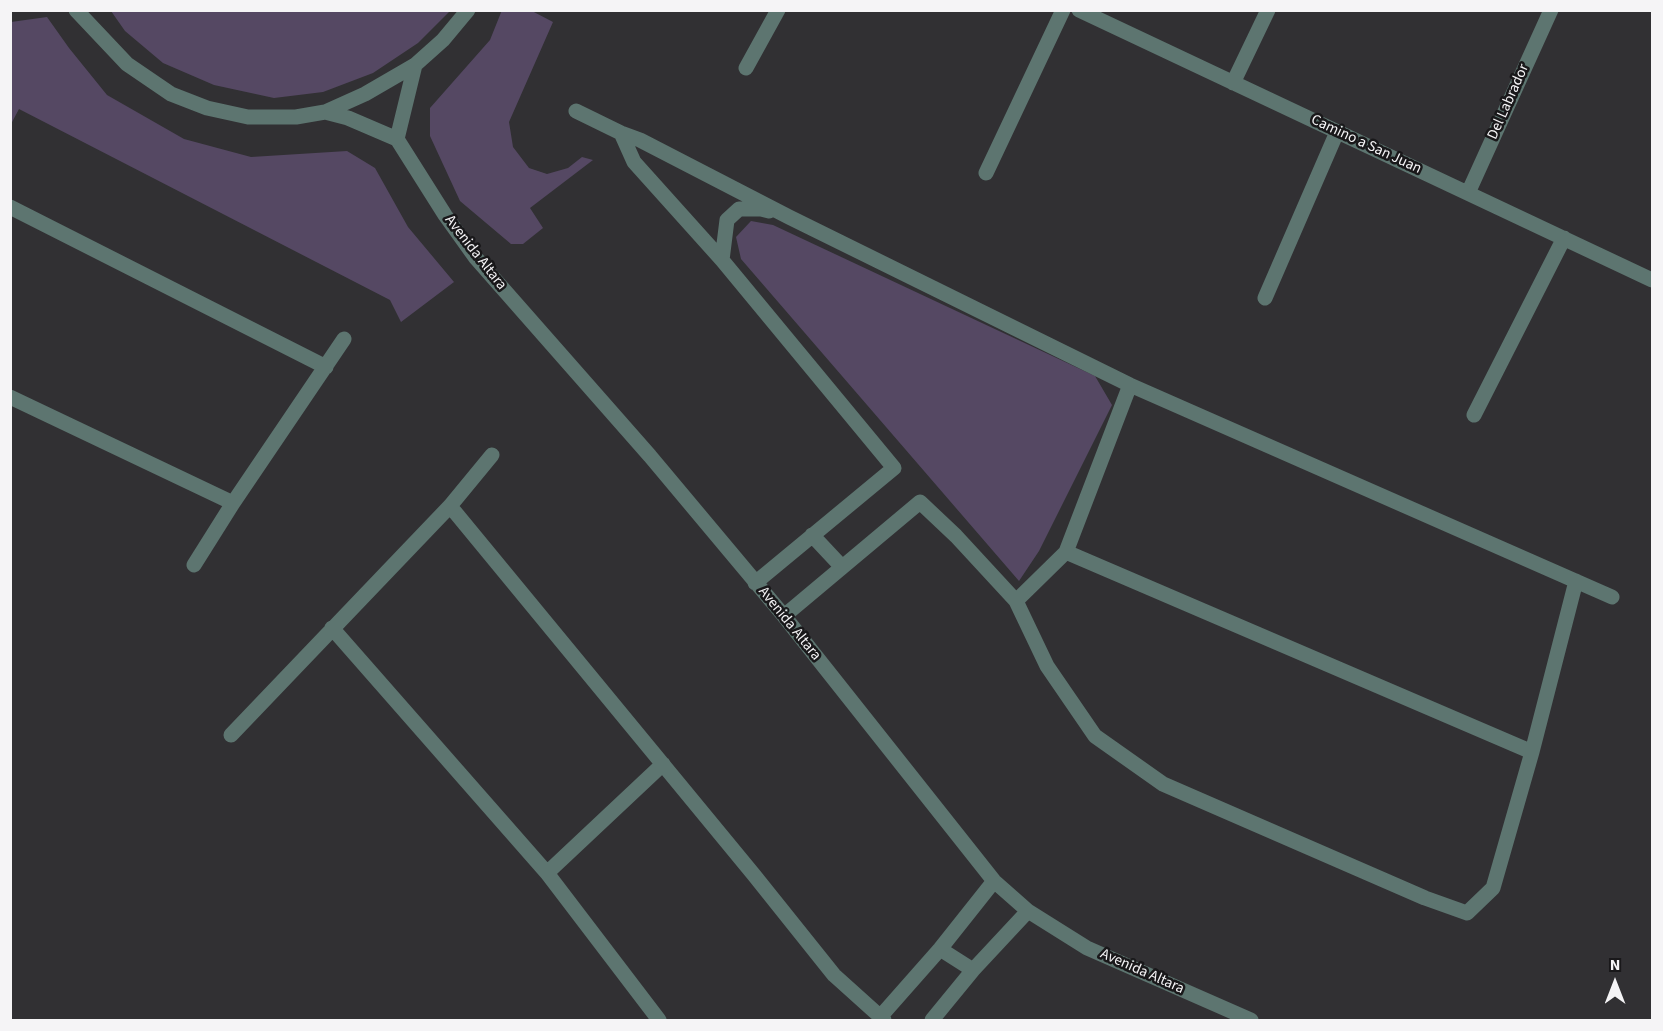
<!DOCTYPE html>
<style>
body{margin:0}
#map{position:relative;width:1663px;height:1031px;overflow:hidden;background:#313033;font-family:"Source Sans 3",sans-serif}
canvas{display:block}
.frame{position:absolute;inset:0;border:12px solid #f5f4f6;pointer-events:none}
.north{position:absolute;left:1585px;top:953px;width:60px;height:60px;-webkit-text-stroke:4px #19181a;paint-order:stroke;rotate:0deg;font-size:16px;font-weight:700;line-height:24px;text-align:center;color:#f5f4f6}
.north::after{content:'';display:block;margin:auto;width:21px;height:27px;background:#f5f4f6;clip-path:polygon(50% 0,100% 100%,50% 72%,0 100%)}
</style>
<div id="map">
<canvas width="1663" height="1031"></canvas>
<div class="frame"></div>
<div class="north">N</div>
</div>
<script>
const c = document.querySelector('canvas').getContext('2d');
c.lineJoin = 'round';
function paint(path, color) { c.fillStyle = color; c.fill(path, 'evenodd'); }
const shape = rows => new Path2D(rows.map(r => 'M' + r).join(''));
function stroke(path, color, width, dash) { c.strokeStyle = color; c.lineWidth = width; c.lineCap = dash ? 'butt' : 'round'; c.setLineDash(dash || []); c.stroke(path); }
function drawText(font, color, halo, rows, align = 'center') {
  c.font = font + ' "Source Sans 3",sans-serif'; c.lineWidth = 5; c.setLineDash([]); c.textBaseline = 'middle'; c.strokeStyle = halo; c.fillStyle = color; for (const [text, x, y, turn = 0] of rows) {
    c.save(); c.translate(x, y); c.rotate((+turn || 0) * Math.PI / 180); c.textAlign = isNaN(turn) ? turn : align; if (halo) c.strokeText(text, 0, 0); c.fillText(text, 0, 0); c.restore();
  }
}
paint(shape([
 [502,10,532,11,553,22,509,122,513,147,529,168,547,174,568,168,582,157,593,160,530,208,543,228,523,244,511,244,460,201,430,136,430,108,490,40],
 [111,11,450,11,418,43,373,73,323,92,274,98,214,85,163,63,125,31],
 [47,17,69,48,107,95,184,139,251,157,347,151,375,168,408,227,454,282,401,322,390,300,19,109,11,124,11,22],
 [751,221,773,225,1095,376,1112,405,1039,551,1019,581,741,259,736,237]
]), '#554863');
stroke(shape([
 [76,10,127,64,171,94,207,108,248,117,296,117,325,112,365,94,415,65,443,40,468,10],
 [1079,10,1652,280],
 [746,68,778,10],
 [1233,83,1268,10],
 [576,111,621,133,640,140,789,217,1130,385,1612,597],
 [325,112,348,118,397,139,445,215,475,257,650,456,784,616,994,881,1028,911,1087,948,1251,1020],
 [621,133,634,162,722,260,894,468,755,583],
 [397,139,415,65],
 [986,173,1063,10],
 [1468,193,1551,10],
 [10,207,326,367],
 [722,260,727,220,739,209,761,209,769,211],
 [1265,298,1337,132],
 [10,397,233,503],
 [1474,415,1564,238],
 [450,506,754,875,834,975,884,1020],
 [812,535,842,567],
 [1066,552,1532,752],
 [194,565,233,503,344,339],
 [1016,601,1066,552,1130,385],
 [784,616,920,502,956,536,1016,601,1047,666,1095,736,1163,784,1425,898,1467,913,1493,888,1532,752,1576,581],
 [332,628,547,873,659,1020],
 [231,735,450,506,492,455],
 [547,873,663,764],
 [940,949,973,970],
 [880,1017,940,949,994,881],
 [932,1020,973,970,1028,911]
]), '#5d7570', 15);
drawText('15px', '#f5f4f6', '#19181a', [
 ["Del Labrador",1509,102,-66],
 ["Camino a San Juan",1366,145,25],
 ["Avenida Altara",475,253,52],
 ["Avenida Altara",789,624,51],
 ["Avenida Altara",1142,972,24]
]);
</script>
